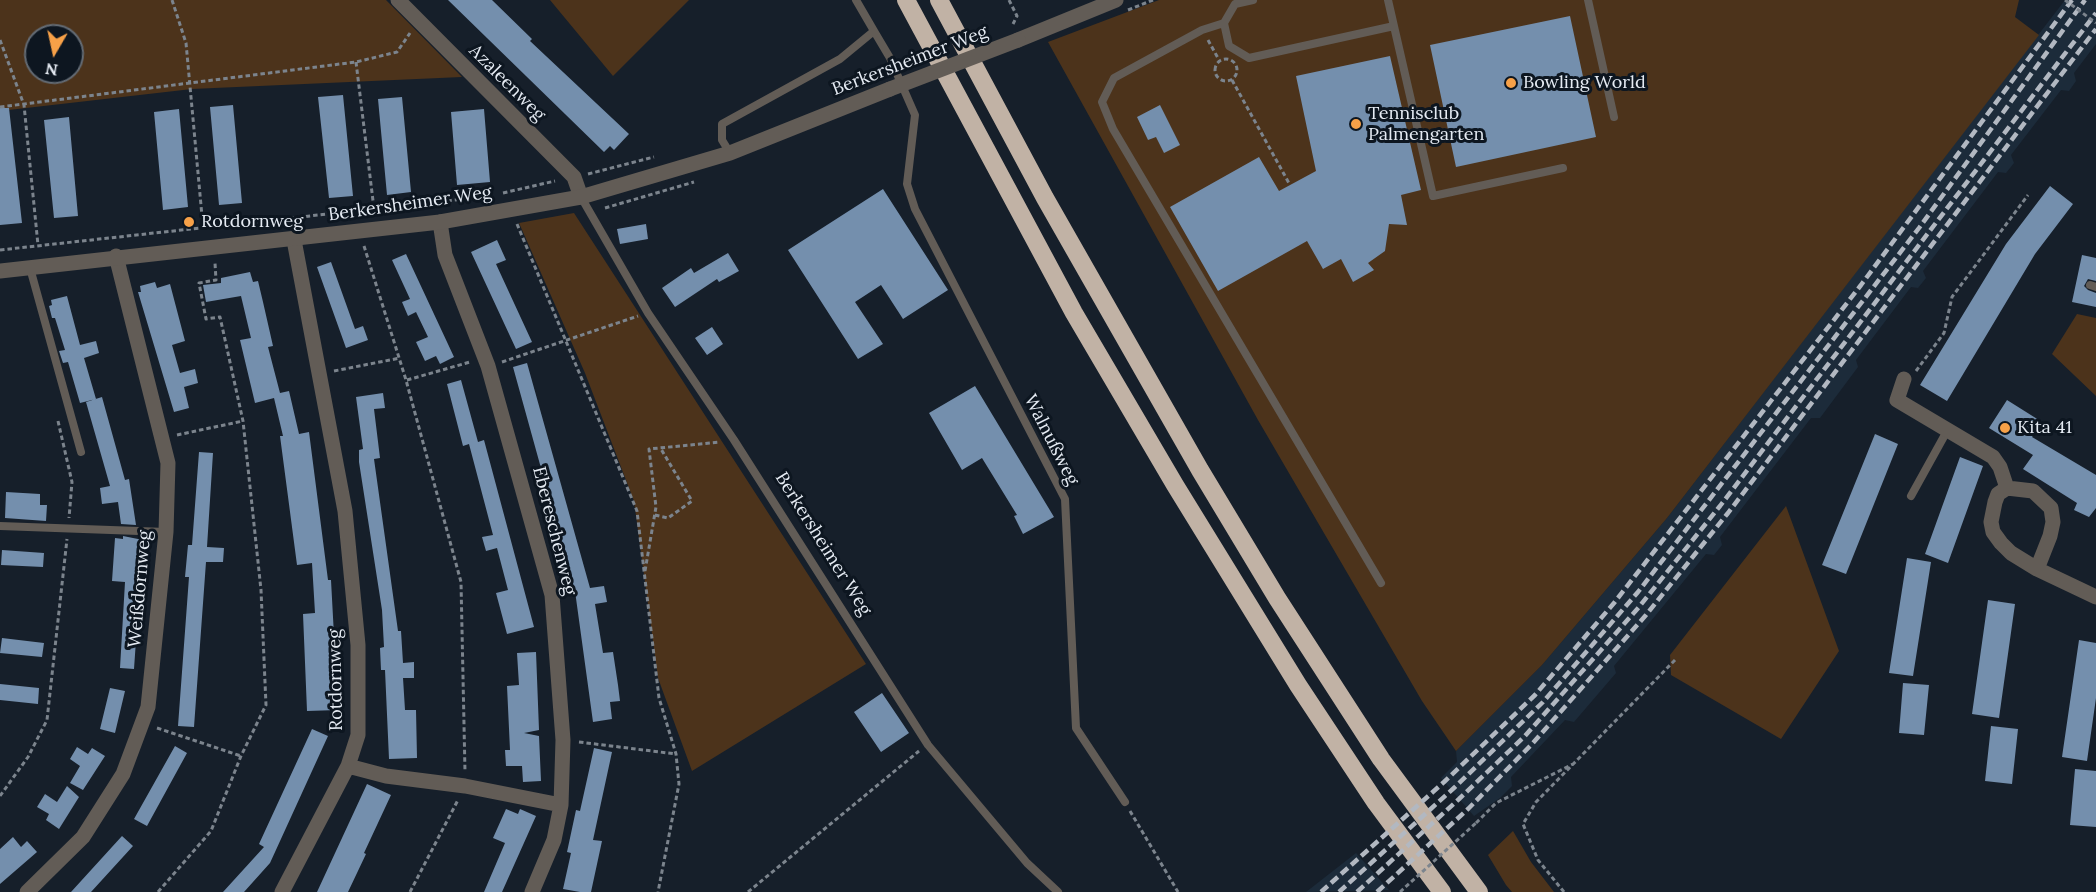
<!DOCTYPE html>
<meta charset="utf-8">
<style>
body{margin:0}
#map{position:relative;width:2096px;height:892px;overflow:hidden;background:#161f2a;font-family:Lora,serif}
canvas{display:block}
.north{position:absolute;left:24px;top:24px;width:60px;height:60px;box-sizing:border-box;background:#0d1620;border:2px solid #636b74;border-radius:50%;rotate:189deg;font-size:16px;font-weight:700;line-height:24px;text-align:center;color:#e5ebf3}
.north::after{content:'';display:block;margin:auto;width:21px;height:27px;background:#f7a148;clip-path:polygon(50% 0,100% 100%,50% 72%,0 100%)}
</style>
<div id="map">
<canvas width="2096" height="892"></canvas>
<div class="north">N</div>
</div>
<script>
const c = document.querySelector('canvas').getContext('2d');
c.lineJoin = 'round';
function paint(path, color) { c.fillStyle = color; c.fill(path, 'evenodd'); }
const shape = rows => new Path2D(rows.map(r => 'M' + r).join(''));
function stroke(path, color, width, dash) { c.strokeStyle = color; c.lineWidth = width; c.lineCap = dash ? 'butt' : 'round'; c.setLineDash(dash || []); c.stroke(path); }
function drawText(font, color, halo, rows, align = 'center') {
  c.font = font + ' Lora,serif'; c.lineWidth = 6; c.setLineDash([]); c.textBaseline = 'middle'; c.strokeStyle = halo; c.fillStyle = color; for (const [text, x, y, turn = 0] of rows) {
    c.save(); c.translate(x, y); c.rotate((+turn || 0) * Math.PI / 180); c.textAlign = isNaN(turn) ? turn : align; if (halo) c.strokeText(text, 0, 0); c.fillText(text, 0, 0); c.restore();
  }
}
paint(shape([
 [2065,0,2096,0,2096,44,2074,73,2076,81,2069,91,2061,90,2011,155,2014,163,2006,173,1998,172,1923,271,1926,278,1918,288,1911,287,1856,360,1858,367,1820,418,1811,418,1720,537,1722,545,1714,555,1706,554,1614,666,1616,673,1574,722,1565,720,1511,777,1512,786,1500,798,1474,816,1441,778,1457,762,1456,751,1542,665,1667,518],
 [1356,853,1389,890,1306,892]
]), '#1c2b3a');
paint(shape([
 [0,0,386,0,462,77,192,89,0,111],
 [36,36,72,36,72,72,36,72],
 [550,0,689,0,613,76],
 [1159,0,2019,0,2015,17,2039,35,1667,518,1542,665,1456,751,1422,701,1258,420,1048,42],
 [574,213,866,664,692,771,658,678,634,501,585,373,519,223],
 [2077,314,2096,318,2096,396,2052,354],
 [1786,506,1839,651,1781,739,1671,675,1670,655],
 [1513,831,1531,862,1554,892,1512,892,1506,885,1488,855]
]), '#4c331b');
paint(shape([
 [448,0,492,0,532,39,530,41,629,134,614,150,610,146,604,152],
 [1570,16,1596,137,1456,167,1430,45],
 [1390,56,1421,190,1401,195,1407,225,1389,224,1385,251,1368,263,1374,270,1353,282,1341,259,1323,269,1307,241,1218,291,1170,207,1259,157,1279,191,1316,171,1296,76],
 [343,95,353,196,329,198,318,97],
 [402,97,411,192,387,195,378,99],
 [233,105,242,203,219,205,210,107],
 [1160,105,1180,145,1164,153,1156,137,1148,140,1137,117],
 [0,108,9,108,22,223,0,225],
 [179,109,188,207,163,210,154,112],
 [484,109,490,182,457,185,451,112],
 [69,117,78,216,54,218,44,120],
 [2050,186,2073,204,2035,254,1947,401,1920,385,2006,244],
 [883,189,948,290,903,319,881,285,855,302,883,344,858,359,788,250],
 [646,224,648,239,620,244,617,229],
 [497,240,506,260,496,264,532,342,516,349,471,252],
 [728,253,739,271,719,282,717,279,675,307,662,288,691,268,694,273],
 [406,254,454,357,440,364,436,356,425,361,416,342,428,337,416,312,408,316,402,302,410,299,392,260],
 [2082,255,2096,258,2096,281,2088,279,2084,286,2088,290,2096,293,2096,307,2072,302],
 [331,262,355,329,363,326,368,340,346,348,317,267],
 [250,272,253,282,258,281,263,302,273,346,268,347,280,393,289,391,299,434,309,432,328,580,331,580,338,710,307,711,303,614,315,613,312,563,297,565,280,436,283,436,274,398,255,403,240,340,251,338,241,296,206,302,203,285,221,283,221,278],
 [155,282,157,288,170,284,185,341,172,345,180,373,195,369,198,383,184,387,189,408,174,412,138,292,141,292,140,286],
 [67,296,80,345,96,341,99,353,84,358,96,399,80,403,68,362,63,363,59,351,65,350,55,318,52,318,49,306,52,305,51,300],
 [712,327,723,344,707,355,695,338],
 [527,363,590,588,604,586,607,602,595,604,603,653,613,652,618,685,620,701,610,702,612,719,593,722,575,591,513,367],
 [461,380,478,442,484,440,534,627,507,634,496,593,508,590,497,548,486,551,482,537,493,535,469,444,463,446,447,384],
 [975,386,1054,517,1023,534,1014,516,1017,515,982,458,962,470,929,413],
 [383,393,385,408,374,409,380,458,374,459,398,631,401,631,403,663,414,662,414,678,403,678,405,710,416,710,417,758,389,759,385,670,381,670,380,648,384,647,382,610,359,462,359,450,363,449,356,397],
 [102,397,125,480,129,479,136,525,121,524,118,502,102,504,100,488,110,486,86,402],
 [2007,400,2042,422,2032,437,2096,475,2096,508,2089,517,2074,510,2077,503,2023,469,2033,455,1989,428],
 [1875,434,1898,444,1846,574,1822,565],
 [199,452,213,453,207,547,224,548,223,562,206,562,194,727,178,726,189,577,185,577,188,545,192,545],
 [1960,457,1983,466,1948,563,1925,554],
 [6,492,40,494,40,505,47,505,46,521,5,518],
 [123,536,143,540,134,669,120,668,125,582,112,581,115,538,123,539],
 [2,550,44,553,43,567,1,565],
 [1907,558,1931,562,1913,676,1889,673],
 [1988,600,2015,604,1999,718,1972,714],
 [2,638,44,643,42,657,0,653],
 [2079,640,2096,643,2096,698,2087,761,2062,757],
 [536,652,539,730,524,733,539,736,541,781,523,782,522,766,506,766,505,750,510,750,507,686,519,685,517,653],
 [1903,683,1929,685,1924,735,1899,733],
 [0,684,39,688,38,704,0,700],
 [110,688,125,691,115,733,100,729],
 [882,693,909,733,881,752,854,712],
 [1991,726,2018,729,2012,784,1985,781],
 [312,729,328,736,270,863,244,892,223,892,264,847,259,844],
 [175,746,187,753,147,826,134,819],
 [77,747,88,754,92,748,105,756,83,790,70,783,80,766,70,759],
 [594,748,612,752,593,840,602,841,591,892,580,892,563,889,571,853,567,852,576,810,580,811],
 [2075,769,2096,771,2096,827,2070,825],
 [367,784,391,795,364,853,366,854,348,892,317,892],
 [67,786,79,797,59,829,46,820,49,814,37,807,45,794,57,802],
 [506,809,518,814,520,809,536,816,502,892,484,892,505,843,493,838],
 [122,836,133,846,91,892,71,892],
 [13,837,21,847,27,841,37,852,0,884,0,849]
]), '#748fad');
stroke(shape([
 [172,0,186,43,203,227],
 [1009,0,1017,16,1013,24],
 [1128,10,1153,0],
 [0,40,24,105,38,245],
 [1208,40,1219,60],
 '1215 70a11 11 0 1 1 22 0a11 11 0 1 1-22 0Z',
 [356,62,374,209],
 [1232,80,1290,185],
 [0,107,356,62,397,52,410,33],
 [588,174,654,157],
 [503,193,555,181],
 [605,208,694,182],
 [517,224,637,511,659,698,676,754,679,784,658,892],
 [364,246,406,380,461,582,465,772],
 [0,250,482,197],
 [502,362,638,316],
 [334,371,400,358],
 [1916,371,1944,333,1952,297,2028,195],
 [407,380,470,362],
 [58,421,72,482,69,518],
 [177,435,243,421],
 [655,515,668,518,692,501,661,449],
 [645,571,656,507,649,449,720,442],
 [157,728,241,756],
 [579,742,676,754],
 [0,796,28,757,47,720,67,539],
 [1130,811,1178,892],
 [1476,823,1496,803,1573,764],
 [158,892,211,831,241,756,266,705,261,590,243,421,220,317,206,319,199,283,216,280,215,263],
 [410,892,458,800],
 [748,892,919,751],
 [1564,892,1538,860,1523,824,1536,802,1675,660]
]), '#7c848d', 3, [4.5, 3]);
stroke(shape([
 [1253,0,1235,4,1224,23,1229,46,1249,58,1394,26],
 [1388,0,1433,196,1563,168],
 [1588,0,1614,117],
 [1224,23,1202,30,1114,78,1102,102,1113,129,1381,583],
 [874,31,890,58,915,115,907,184,915,209,1065,499,1076,728,1125,802],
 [730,153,722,140,722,124,840,59,874,31,856,0],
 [581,197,648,313,734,440,928,745,1027,863,1058,892],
 [30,268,81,452],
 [2090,285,2096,287],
 [1911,496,1947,431],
 [0,526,166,532]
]), '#625c56', 8);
stroke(shape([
 [398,0,574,177,581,197],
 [440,222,445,255,488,366,552,595,563,740,561,805,554,840,532,892],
 [1904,379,1897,400,1993,457,2000,467,2007,488,1998,494,1995,502,1991,522,1993,532,2001,543,2011,553,2037,569,2096,597],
 [2007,488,2033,491,2051,508,2053,522,2050,536,2037,569],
 [348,766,386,776,465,786,561,805],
 [27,892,83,837,123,774,148,707,166,532,168,463,116,256],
 [282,892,348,766,358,735,358,645,345,511,294,240]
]), '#625c56', 15);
stroke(shape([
 [1018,40,1116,0],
 [0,271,440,222,581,197,730,153,890,89]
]), '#625c56', 15);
stroke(shape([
 [906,0,1074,313,1175,485,1298,685,1376,803,1442,892],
 [939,0,1045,198,1200,470,1277,598,1381,759,1479,892]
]), '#c1b2a5', 18);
stroke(shape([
 [1321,892,1444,782,1535,695,1614,603,1861,285,2072,0],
 [1339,892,1455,787,1543,702,1638,592,1919,228,2085,0],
 [1357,892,1459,799,1525,736,1639,607,1720,506,2096,13],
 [1377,892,1468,809,1533,743,1646,615,1728,513,2096,29]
]), '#b2b8c1', 4.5, [9, 4.5]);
stroke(shape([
 [2065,0,2096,23],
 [1400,892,1476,823]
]), '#7c848d', 3, [4.5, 3]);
stroke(shape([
 [890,89,1018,40]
]), '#625c56', 15);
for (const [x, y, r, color] of [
 [1511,83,6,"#f7a148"],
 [1356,124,6,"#f7a148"],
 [189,222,6,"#f7a148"],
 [2005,428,6,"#f7a148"]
]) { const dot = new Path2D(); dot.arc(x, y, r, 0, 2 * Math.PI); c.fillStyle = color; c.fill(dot); stroke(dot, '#0d1620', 2); }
drawText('18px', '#e5ebf3', '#0d1620', [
 ["Berkersheimer Weg",910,61,-21],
 ["Azaleenweg",507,83,45],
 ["Berkersheimer Weg",410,204,-8],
 ["Walnußweg",1051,440,63],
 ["Ebereschenweg",554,531,76],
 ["Berkersheimer Weg",823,544,58],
 ["Weißdornweg",140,589,-85],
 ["Rotdornweg",336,680,-91]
]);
drawText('18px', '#e5ebf3', '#0d1620', [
 ["Bowling World",1523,83],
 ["Tennisclub",1368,114],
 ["Palmengarten",1368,135],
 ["Rotdornweg",201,222],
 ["Kita 41",2017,428]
], 'left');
</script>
